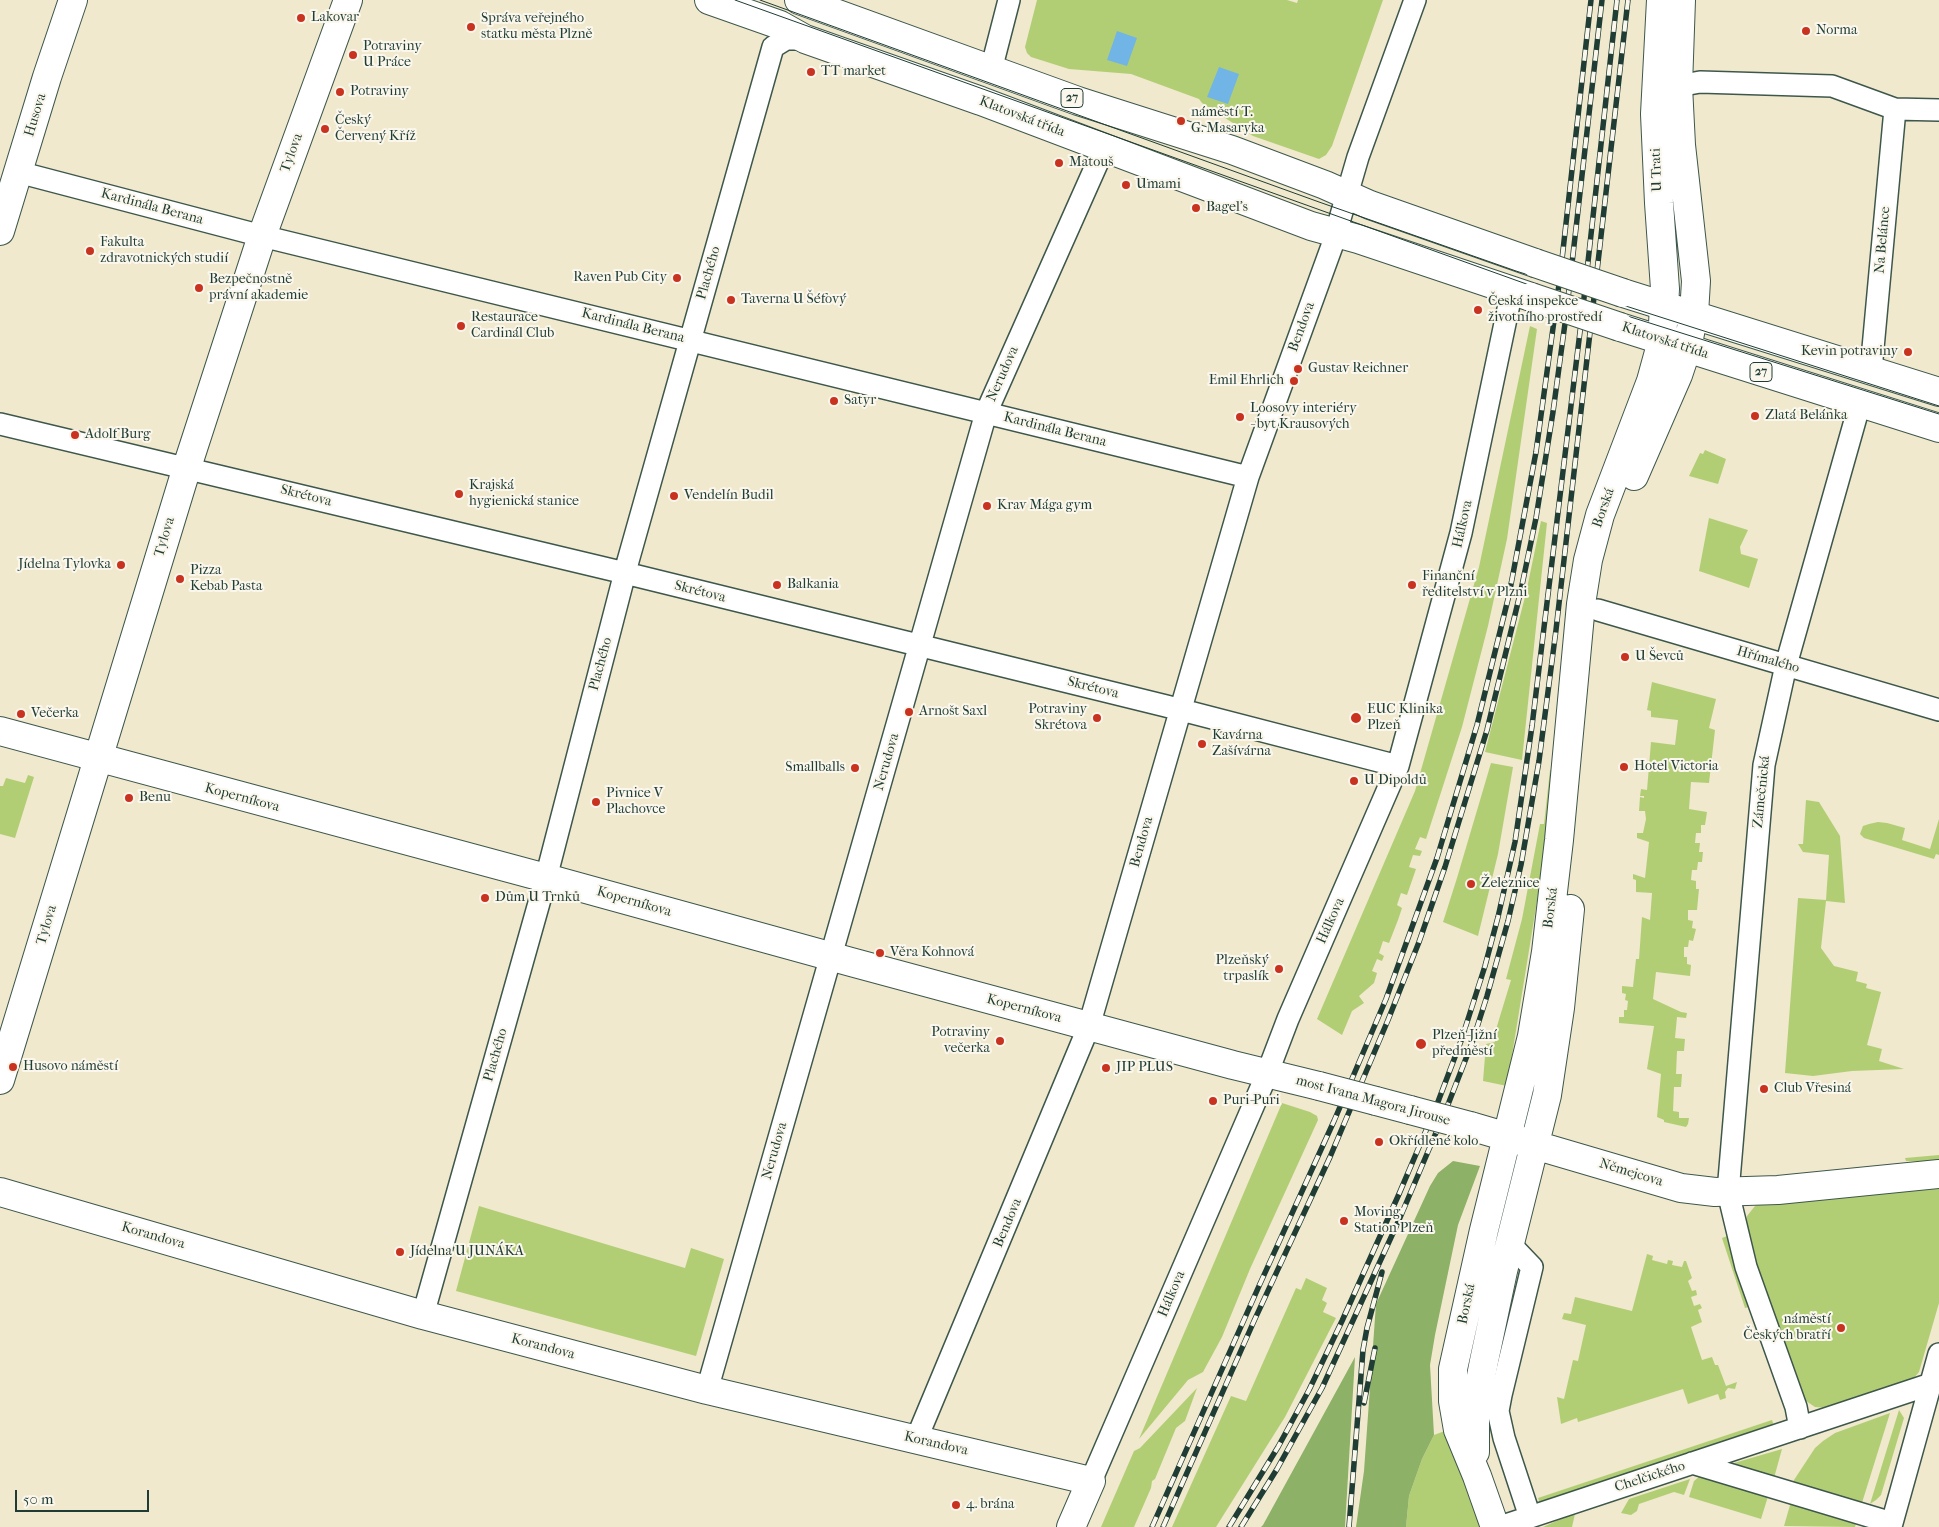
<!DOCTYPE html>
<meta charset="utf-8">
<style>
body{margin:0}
#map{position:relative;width:1939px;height:1527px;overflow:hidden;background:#f0e9ce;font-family:"IM FELL French Canon",serif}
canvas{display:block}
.scale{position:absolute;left:15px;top:1490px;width:134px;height:22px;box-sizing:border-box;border:2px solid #1f3d34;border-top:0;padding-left:6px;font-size:15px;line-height:18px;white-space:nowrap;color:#1f3d34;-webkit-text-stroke:4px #fbf7ec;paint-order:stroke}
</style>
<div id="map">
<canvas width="1939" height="1527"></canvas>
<div class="scale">50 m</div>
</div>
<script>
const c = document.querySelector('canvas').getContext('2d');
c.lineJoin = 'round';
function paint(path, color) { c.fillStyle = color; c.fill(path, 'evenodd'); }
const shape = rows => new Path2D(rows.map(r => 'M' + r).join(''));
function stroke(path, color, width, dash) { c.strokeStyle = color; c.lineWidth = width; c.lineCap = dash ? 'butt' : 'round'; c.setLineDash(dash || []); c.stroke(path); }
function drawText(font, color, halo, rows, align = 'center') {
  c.font = font + ' "IM FELL French Canon",serif'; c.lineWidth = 4; c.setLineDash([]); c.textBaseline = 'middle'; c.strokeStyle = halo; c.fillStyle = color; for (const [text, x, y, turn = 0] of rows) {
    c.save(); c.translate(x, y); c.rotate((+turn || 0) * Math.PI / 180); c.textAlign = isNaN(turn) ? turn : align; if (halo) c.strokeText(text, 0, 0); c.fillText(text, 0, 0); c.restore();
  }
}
paint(shape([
 [1037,0,1287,0,1297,3,1298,0,1383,0,1332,146,1326,155,1319,159,1253,136,1202,103,1199,99,1131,74,1069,69,1031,57,1027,53,1025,47],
 [1530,326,1537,329,1507,539,1488,626,1462,727,1426,839,1420,837,1415,849,1422,851,1420,856,1413,855,1409,867,1416,869,1407,895,1401,893,1397,905,1402,908,1398,920,1389,943,1383,941,1379,953,1384,956,1382,961,1377,959,1372,971,1377,973,1374,983,1359,996,1364,1003,1352,1011,1342,1035,1317,1019,1415,791,1479,567],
 [1705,450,1726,459,1718,484,1689,476,1700,453,1703,454],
 [1709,518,1748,530,1740,547,1741,554,1758,559,1749,588,1699,571],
 [1541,521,1547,523,1522,760,1485,752,1526,593],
 [1652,682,1716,699,1709,728,1715,730,1709,783,1691,782,1689,809,1707,812,1705,825,1701,825,1701,833,1696,833,1695,843,1700,843,1699,852,1703,852,1702,862,1698,862,1697,870,1692,870,1691,880,1696,881,1696,889,1699,889,1697,910,1688,910,1688,920,1693,921,1692,928,1696,929,1693,941,1689,940,1688,947,1684,947,1684,957,1687,957,1687,964,1691,965,1690,976,1656,972,1653,999,1681,1012,1687,1013,1686,1018,1677,1017,1675,1038,1685,1039,1684,1051,1677,1051,1676,1074,1682,1074,1681,1087,1674,1087,1673,1111,1679,1112,1679,1118,1689,1118,1688,1124,1686,1127,1664,1122,1664,1120,1657,1117,1661,1074,1647,1069,1654,1026,1619,1023,1619,1017,1624,1017,1624,1010,1627,1010,1628,1001,1625,1000,1626,994,1622,993,1622,986,1633,987,1636,959,1639,959,1642,917,1650,920,1652,893,1636,892,1636,880,1633,879,1633,874,1645,878,1649,842,1637,838,1637,833,1643,833,1646,819,1645,811,1639,811,1640,797,1644,798,1644,796,1640,796,1641,789,1647,790,1651,742,1675,745,1678,720,1651,717,1651,711,1647,710],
 [1491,763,1513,767,1498,854,1478,936,1443,922,1457,878],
 [1550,770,1553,770,1544,858,1507,1086,1483,1081,1486,1044,1495,1042,1494,1036,1511,980,1506,979,1522,919,1540,824,1544,824],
 [28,775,34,777,15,838,0,834,0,786,3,786,6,778,25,783],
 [1806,800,1819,802,1840,836,1845,903,1826,901,1821,948,1834,966,1858,972,1856,981,1867,984,1866,988,1881,992,1867,1045,1882,1049,1879,1061,1904,1069,1852,1071,1813,1076,1785,1073,1798,898,1826,900,1829,855,1803,852,1798,844,1803,844],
 [1939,819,1939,855,1936,854,1934,859,1864,838,1860,834,1863,826,1869,824,1878,822,1887,823,1905,828,1902,840,1930,849],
 [1282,1103,1310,1112,1317,1116,1318,1120,1250,1269,1222,1337,1203,1372,1188,1380,1139,1439],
 [1939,1155,1939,1162,1906,1161,1905,1158],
 [1939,1183,1939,1303,1919,1372,1913,1379,1827,1408,1815,1407,1806,1401,1800,1393,1747,1237,1745,1225,1747,1216,1755,1206,1765,1200],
 [479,1206,685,1268,691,1248,724,1259,696,1356,456,1291],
 [1730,1235,1753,1306,1745,1308,1722,1238],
 [1647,1254,1653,1256,1652,1260,1667,1264,1668,1260,1673,1261,1672,1265,1682,1267,1684,1261,1686,1261,1692,1278,1688,1281,1692,1291,1696,1290,1697,1295,1691,1297,1694,1306,1700,1304,1702,1308,1698,1310,1702,1322,1691,1327,1702,1360,1712,1357,1715,1365,1718,1365,1726,1386,1737,1382,1735,1389,1728,1388,1725,1392,1726,1398,1720,1400,1718,1394,1688,1404,1683,1389,1578,1422,1577,1418,1561,1424,1557,1397,1564,1399,1573,1360,1578,1361,1586,1325,1562,1319,1564,1313,1571,1314,1575,1297,1632,1311],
 [1306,1278,1327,1288,1322,1300,1327,1303,1323,1312,1336,1318,1285,1417,1216,1527,1172,1527,1231,1396,1246,1401,1296,1288,1301,1290],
 [1197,1388,1185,1421,1176,1428,1155,1479,1152,1481,1151,1488,1134,1527,1101,1527,1134,1451,1140,1448],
 [1899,1410,1904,1418,1881,1495,1876,1500,1870,1504],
 [1890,1413,1861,1506,1792,1483,1815,1448,1823,1441,1835,1433],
 [1772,1420,1774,1426,1540,1504,1538,1498],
 [1450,1429,1480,1527,1406,1527,1409,1496,1422,1459,1434,1435],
 [1782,1449,1774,1478,1734,1467,1734,1463],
 [1700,1476,1770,1490,1761,1519,1689,1497,1694,1481],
 [1690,1479,1684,1495,1674,1492,1639,1504,1637,1511,1631,1515,1621,1513,1629,1499],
 [1792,1498,1857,1519,1855,1527,1784,1526],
 [1575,1514,1572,1527,1543,1527,1563,1518]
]), '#b2ce75');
paint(shape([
 [1453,1161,1480,1166,1458,1225,1435,1335,1430,1365,1434,1435,1422,1459,1409,1496,1406,1527,1356,1527,1364,1471,1376,1304,1430,1186,1438,1173],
 [1355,1357,1345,1527,1261,1527,1263,1525]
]), '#8db166');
paint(shape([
 [1117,31,1137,38,1127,66,1107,60],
 [1219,67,1239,74,1228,104,1207,97]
]), '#71b4e6');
const street = shape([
 [991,70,1009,0],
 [1678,86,1700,82,1832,86,1895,109,1939,110],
 [18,172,262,236,1248,477],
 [1871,370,1895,109],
 [0,424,625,573,1166,706,1398,766],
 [1598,610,1939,710],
 [1510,1244,1532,1267,1501,1395,1498,1411,1504,1438,1530,1517],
 [423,1315,546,878,628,561,773,47,786,39,805,39],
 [707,1390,986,413,1104,148],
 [1800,1428,1796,1407,1746,1267,1728,1192,1764,765,1786,665,1860,403],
 [916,1440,1089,1026,1248,477,1332,246,1358,157,1415,0],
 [1692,1463,1892,1523,1939,1354],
 [1091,1481,1267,1074,1288,1019,1398,766,1461,533,1512,290],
 [1500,1527,1931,1384]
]);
const secondary = shape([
 [0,231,47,77,73,0],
 [1634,476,1678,375,1687,348,1694,314,1696,281,1681,145,1678,86,1681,0],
 [0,731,546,878,851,962,1233,1065,1319,1086],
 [0,1080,187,467,262,236,348,0],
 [1376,1101,1410,1110],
 [1470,1126,1681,1188,1715,1192,1778,1190,1939,1174],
 [0,1192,423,1315,707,1390,1091,1481,1071,1527],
 [1475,1452,1475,1407,1484,1361,1503,1271,1547,1095,1560,1008,1570,909],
 [1495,1527,1477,1476,1458,1430,1453,1401,1453,1369,1484,1230,1532,1036,1546,952,1559,840,1581,604,1588,560,1600,515,1651,381,1662,341,1665,289,1659,203,1655,114,1661,0]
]);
const primary = shape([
 [709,0,780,25,805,39,981,101,1311,226,1358,239,1531,297],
 [799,0,1078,101,1232,150,1325,185,1370,205,1535,263],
 [1623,293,1939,392],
 [1620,327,1939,428]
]);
stroke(street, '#3e574b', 24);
stroke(secondary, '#3e574b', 30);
stroke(primary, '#3e574b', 30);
stroke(street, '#fff', 21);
stroke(secondary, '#fff', 28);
stroke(primary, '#fff', 28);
stroke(shape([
 [735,0,1532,286,1939,414],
 [760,0,1319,202,1516,271,1939,406]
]), '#1f3d34', 1);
const rail = shape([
 [1364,1403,1375,1348],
 [1152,1527,1259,1286,1334,1121,1386,999,1437,858,1477,725,1509,595,1536,452,1560,277,1591,0],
 [1163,1527,1254,1321,1330,1157,1388,1020,1419,942,1445,867,1487,730,1521,590,1536,518,1553,412,1566,316,1602,0],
 [1229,1527,1278,1447,1309,1390,1342,1321,1399,1194,1436,1107,1461,1041,1485,966,1498,917,1515,842,1532,726,1583,307,1617,0],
 [1241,1527,1277,1469,1322,1388,1399,1220,1449,1102,1472,1043,1487,996,1508,921,1521,865,1539,761,1556,630,1628,0],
 [1349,1527,1363,1350,1367,1328,1382,1272]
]);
stroke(rail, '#1f3d34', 5.5);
stroke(rail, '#fbf7ec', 4, [11]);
const secondaryBridge = shape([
 [1319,1086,1376,1101],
 [1410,1110,1470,1126]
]);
const primaryBridge = shape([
 [1535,263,1623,293],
 [1531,297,1620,327]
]);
stroke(secondaryBridge, '#3e574b', 30, []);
stroke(primaryBridge, '#3e574b', 30, []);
stroke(secondaryBridge, '#fff', 28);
stroke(primaryBridge, '#fff', 28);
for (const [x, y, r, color] of [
 [301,18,5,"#c8321e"],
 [471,27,5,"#c8321e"],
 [1806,31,5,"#c8321e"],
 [353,55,5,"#c8321e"],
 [811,72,5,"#c8321e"],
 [340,92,5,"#c8321e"],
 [1181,121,5,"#c8321e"],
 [325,129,5,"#c8321e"],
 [1059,163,5,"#c8321e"],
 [1126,185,5,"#c8321e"],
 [1196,208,5,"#c8321e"],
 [90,251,5,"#c8321e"],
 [677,278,5,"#c8321e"],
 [199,288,5,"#c8321e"],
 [731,300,5,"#c8321e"],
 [1478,310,5,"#c8321e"],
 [461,326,5,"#c8321e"],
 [1908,352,5,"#c8321e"],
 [1298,369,5,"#c8321e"],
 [1294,381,5,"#c8321e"],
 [834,401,5,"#c8321e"],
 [1755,416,5,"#c8321e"],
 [1240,417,5,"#c8321e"],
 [75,435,5,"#c8321e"],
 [459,494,5,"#c8321e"],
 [674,496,5,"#c8321e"],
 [987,506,5,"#c8321e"],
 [121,565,5,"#c8321e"],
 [180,579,5,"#c8321e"],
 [777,585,5,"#c8321e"],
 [1412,585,5,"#c8321e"],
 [1625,657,5,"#c8321e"],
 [909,712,5,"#c8321e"],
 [21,714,5,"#c8321e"],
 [1097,718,5,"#c8321e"],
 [1356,718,6,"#c8321e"],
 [1202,744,5,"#c8321e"],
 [1624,767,5,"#c8321e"],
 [855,768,5,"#c8321e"],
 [1354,781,5,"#c8321e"],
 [129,798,5,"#c8321e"],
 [596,802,5,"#c8321e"],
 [1471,884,5,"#c8321e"],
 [485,898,5,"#c8321e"],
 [880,953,5,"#c8321e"],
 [1279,969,5,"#c8321e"],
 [1000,1041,5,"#c8321e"],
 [1421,1044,6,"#c8321e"],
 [13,1067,5,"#c8321e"],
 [1106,1068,5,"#c8321e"],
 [1764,1089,5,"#c8321e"],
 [1213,1101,5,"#c8321e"],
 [1379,1142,5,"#c8321e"],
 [1344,1221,5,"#c8321e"],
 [400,1252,5,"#c8321e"],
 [1841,1328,5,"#c8321e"],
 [956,1505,5,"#c8321e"]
]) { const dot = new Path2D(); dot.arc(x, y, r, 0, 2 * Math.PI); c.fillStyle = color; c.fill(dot); stroke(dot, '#fbf7ec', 2); }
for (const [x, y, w] of [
 [1072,98,22],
 [1761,372,22]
]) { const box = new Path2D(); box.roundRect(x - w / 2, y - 9.5, w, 19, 4); c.fillStyle = '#fbf7ec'; c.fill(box); stroke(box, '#1f3d34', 1); }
drawText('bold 12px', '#1f3d34', null, [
 ["27",1072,98],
 ["27",1761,372]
]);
drawText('14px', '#1f3d34', '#fbf7ec', [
 ["Lakovar",311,18],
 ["Správa veřejného",481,19],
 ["statku města Plzně",481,35],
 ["Norma",1816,31],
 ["Potraviny",363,47],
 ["U Práce",363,63],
 ["TT market",821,72],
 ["Potraviny",350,92],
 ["náměstí T.",1191,113],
 ["G. Masaryka",1191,129],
 ["Český",335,121],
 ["Červený Kříž",335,137],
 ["Matouš",1069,163],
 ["Umami",1136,185],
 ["Bagel's",1206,208],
 ["Fakulta",100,243],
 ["zdravotnických studií",100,259],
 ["Raven Pub City",667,278,"right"],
 ["Bezpečnostně",209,280],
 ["právní akademie",209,296],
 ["Taverna U Šéfový",741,300],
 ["Česká inspekce",1488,302],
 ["životního prostředí",1488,318],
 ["Restaurace",471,318],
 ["Cardinál Club",471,334],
 ["Kevin potraviny",1898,352,"right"],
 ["Gustav Reichner",1308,369],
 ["Emil Ehrlich",1284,381,"right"],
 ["Satyr",844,401],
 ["Loosovy interiéry",1250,409],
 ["- byt Krausových",1250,425],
 ["Zlatá Belánka",1765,416],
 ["Adolf Burg",85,435],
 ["Krajská",469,486],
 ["hygienická stanice",469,502],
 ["Vendelín Budil",684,496],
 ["Krav Mága gym",997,506],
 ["Jídelna Tylovka",111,565,"right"],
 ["Pizza",190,571],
 ["Kebab Pasta",190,587],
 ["Finanční",1422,577],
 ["ředitelství v Plzni",1422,593],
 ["Balkania",787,585],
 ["U Ševců",1635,657],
 ["Potraviny",1087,710,"right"],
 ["Skrétova",1087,726,"right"],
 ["EUC Klinika",1367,710],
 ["Plzeň",1367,726],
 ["Arnošt Saxl",919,712],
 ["Večerka",31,714],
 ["Kavárna",1212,736],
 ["Zašívárna",1212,752],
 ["Hotel Victoria",1634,767],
 ["Smallballs",845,768,"right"],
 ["U Dipoldů",1364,781],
 ["Pivnice V",606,794],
 ["Plachovce",606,810],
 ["Benu",139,798],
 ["Železnice",1481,884],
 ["Dům U Trnků",495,898],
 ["Věra Kohnová",890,953],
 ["Plzeňský",1269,961,"right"],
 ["trpaslík",1269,977,"right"],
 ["Potraviny",990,1033,"right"],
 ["večerka",990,1049,"right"],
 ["Plzeň-Jižní",1432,1036],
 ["předměstí",1432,1052],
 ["Husovo náměstí",23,1067],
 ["JIP PLUS",1116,1068],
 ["Club Vřesiná",1774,1089],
 ["Puri-Puri",1223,1101],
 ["Okřídlené kolo",1389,1142],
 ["Moving",1354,1213],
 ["Station Plzeň",1354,1229],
 ["Jídelna U JUNÁKA",410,1252],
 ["náměstí",1831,1320,"right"],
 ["Českých bratří",1831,1336,"right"],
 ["4. brána",966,1505]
], 'left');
drawText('14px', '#1f3d34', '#fbf7ec', [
 ["Husova",36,115,-73],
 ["Klatovská třída",1022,117,21],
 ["Tylova",292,153,-70],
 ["U Trati",1657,170,-92],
 ["Kardinála Berana",152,207,15],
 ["Na Belánce",1883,240,-85],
 ["Plachého",709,273,-74],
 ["Kardinála Berana",633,326,14],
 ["Bendova",1302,327,-70],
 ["Klatovská třída",1665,341,18],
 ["Nerudova",1003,374,-66],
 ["Kardinála Berana",1055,430,14],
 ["Skrétova",306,496,14],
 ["Borská",1604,508,-71],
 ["Hálkova",1463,524,-77],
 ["Tylova",165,537,-73],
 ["Skrétova",700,592,14],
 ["Hřímalého",1768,660,16],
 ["Plachého",601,664,-75],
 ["Skrétova",1093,688,14],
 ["Nerudova",887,762,-74],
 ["Zámečnická",1762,792,-84],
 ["Koperníkova",242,798,15],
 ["Bendova",1142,842,-74],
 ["Koperníkova",634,902,16],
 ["Borská",1551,908,-83],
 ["Hálkova",1331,921,-66],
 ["Tylova",47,925,-73],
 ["Koperníkova",1024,1009,15],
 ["Plachého",496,1055,-74],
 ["most Ivana Magora Jirouse",1373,1101,15],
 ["Nerudova",775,1151,-74],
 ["Němejcova",1631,1173,17],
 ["Bendova",1008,1223,-67],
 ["Korandova",153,1236,16],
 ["Hálkova",1172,1294,-67],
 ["Borská",1467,1304,-78],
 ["Korandova",543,1347,15],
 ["Korandova",936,1444,13],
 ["Chelčického",1650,1477,-18]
]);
</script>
